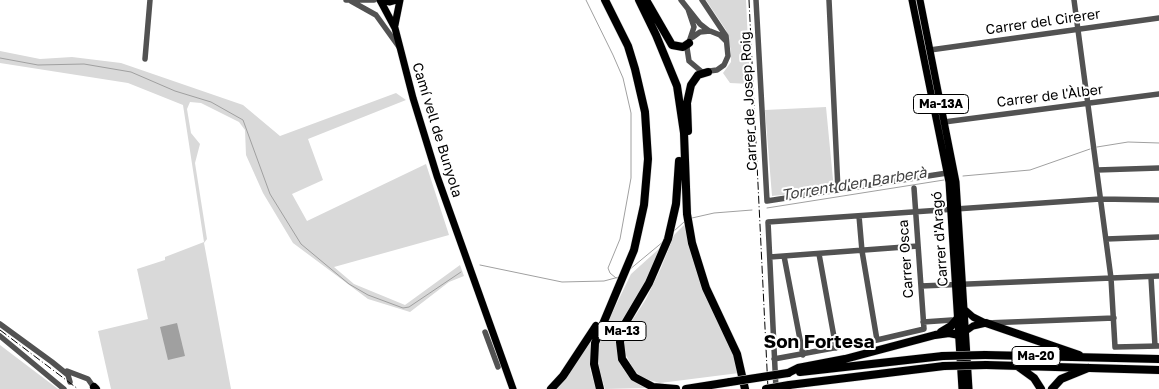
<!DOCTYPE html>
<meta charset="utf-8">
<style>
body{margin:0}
canvas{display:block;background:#fff}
</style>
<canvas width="1159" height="389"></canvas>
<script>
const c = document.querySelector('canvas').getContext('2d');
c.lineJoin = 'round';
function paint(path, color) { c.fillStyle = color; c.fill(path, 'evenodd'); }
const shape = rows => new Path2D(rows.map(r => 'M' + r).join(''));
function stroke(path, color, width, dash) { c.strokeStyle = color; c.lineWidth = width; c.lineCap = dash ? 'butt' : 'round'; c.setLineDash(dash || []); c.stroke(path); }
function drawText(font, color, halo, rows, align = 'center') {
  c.font = font + ' "Golos Text",sans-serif'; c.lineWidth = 4; c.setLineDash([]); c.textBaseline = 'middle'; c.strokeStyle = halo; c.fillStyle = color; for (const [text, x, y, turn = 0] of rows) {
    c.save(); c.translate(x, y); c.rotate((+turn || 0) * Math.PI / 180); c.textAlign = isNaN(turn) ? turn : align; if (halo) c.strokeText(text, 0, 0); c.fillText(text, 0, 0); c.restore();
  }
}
paint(shape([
 [706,0,746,0,750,84,730,83,723,73,731,62,731,51,726,30],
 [0,51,40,59,72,57,121,63,243,105,280,136,396,93,406,100,308,139,323,180,292,194,307,221,426,164,449,235,334,267,354,284,405,305,460,265,464,276,449,282,410,312,368,299,293,243,263,193,246,155,245,130,239,122,201,103,190,102,187,109,191,133,200,144,195,163,207,239,204,243,231,389,111,389,98,331,148,319,137,269,165,260,165,257,204,242,183,105,128,83,0,63],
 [826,107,834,190,772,196,765,110],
 [685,224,690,250,701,285,736,359,739,373,660,383,645,379,634,371,625,353,624,339,628,327,646,299,661,268,674,235],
 [661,247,648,278,620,326,616,343,619,359,624,370,632,380,647,388,605,389,597,361,600,338,631,274],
 [590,343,590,369,596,389,556,389],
 [0,345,58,389,0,389]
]), '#d9d9d9');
paint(shape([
 [177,323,185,356,168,360,160,327]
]), '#a0a0a0');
stroke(shape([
 [586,0,613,55,623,78,631,113,631,178,620,239,608,268,610,273,616,278],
 [0,58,38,65,84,64,131,72,175,91,211,102,243,120,270,194,301,244,349,284,368,295,403,308,409,307,461,272],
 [1097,147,1128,142,1159,143],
 [963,176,1030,170,1090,149],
 [767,208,944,180],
 [692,218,714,213,752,210],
 [674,231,684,222],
 [480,265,562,282,604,281,619,277],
 [629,270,664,241]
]), '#a0a0a0', 1);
const major = shape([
 [380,0,395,28,413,98,437,176,513,389],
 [380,0,390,2,397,0],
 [912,0,949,182,962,389],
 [920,0,956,182,969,389],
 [395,25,400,0],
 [964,309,973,317,985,323],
 [963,333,973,326,986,323]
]);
const highway = shape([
 [639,0,656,35,677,86,684,133,687,214,692,243,706,288,737,354,745,389],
 [646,0,672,45,683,47,689,43],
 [688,131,687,103,691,85,698,75,708,72],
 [986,323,1079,355],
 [941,332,951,326,958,318],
 [985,355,1159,359],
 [986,365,1159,370],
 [1016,365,1034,378,1041,389],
 [800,372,943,356],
 [788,373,798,368,845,359,935,335,949,333,959,335],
 [789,385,944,366],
 [94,387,96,389],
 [551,389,563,376,596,326],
 [600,389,594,364,595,343,634,250,644,205,648,159,645,112,635,69,628,46,605,0],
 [676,389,653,387,634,377,622,359,620,342,623,327,649,283,668,239,676,204,679,161],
 [686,389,730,382],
 [1052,389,1061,379,1088,368]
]);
stroke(major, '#dbdbdb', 8);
stroke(highway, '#dbdbdb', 9);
stroke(shape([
 [346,0,374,0],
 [681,0,700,24,709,31],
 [756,0,767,201,947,173],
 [829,0,838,190],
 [1074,0,1111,278,1115,347,1159,346],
 [351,1,376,15,399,47],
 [688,9,694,27,687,48,689,61,702,72,717,70,724,65,728,56,726,36,702,0],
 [693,37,700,32,710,31,720,35,726,41],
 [930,50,1159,18],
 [145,59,150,0],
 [944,122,1159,94],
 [1097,170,1159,168],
 [859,216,862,251,877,340],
 [1106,239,1159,237],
 [819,254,836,348],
 [784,256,803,355],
 [770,257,918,246],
 [1151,277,1155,346],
 [921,286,1159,276],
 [923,322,952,320],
 [986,323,1114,318],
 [0,324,52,362,68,375,70,382],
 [485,332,498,367],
 [0,336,64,389],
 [774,359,877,340,924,329,914,188],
 [67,371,88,379,95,389],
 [776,389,768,222,1100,199,1159,200]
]), '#525252', 5.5);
stroke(major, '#000', 7);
stroke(highway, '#000', 8);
stroke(shape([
 [749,0,768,389],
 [0,330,78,389]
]), '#000', 1, [8, 2.5, 1, 2.5]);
const highwayBridge = shape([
 [943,356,985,355],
 [944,366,986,365],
 [730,382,788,373],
 [766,389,789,385]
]);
stroke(highwayBridge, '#dbdbdb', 9, []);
stroke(highwayBridge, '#000', 8);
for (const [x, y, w] of [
 [941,104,55],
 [622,331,48],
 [1036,356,48]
]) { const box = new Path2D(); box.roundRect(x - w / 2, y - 9.5, w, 19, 4); c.fillStyle = '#fff'; c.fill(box); stroke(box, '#000', 1); }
drawText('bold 12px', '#000', null, [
 ["Ma-13A",941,104],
 ["Ma-13",622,331],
 ["Ma-20",1036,356]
]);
drawText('14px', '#000', '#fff', [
 ["Carrer del Cirerer",1043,22,-8],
 ["Carrer de l'Àlber",1050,96,-7],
 ["Carrer de Josep Roig",749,101,-93],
 ["Camí vell de Bunyola",437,130,73],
 ["Carrer d'Aragó",940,239,-94],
 ["Carrer Osca",906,259,-94]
]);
drawText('italic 15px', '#414141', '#fff', [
 ["Torrent d'en Barberà",854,184,-9]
]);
drawText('bold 19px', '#000', '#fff', [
 ["Son Fortesa",819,342]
]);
</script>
